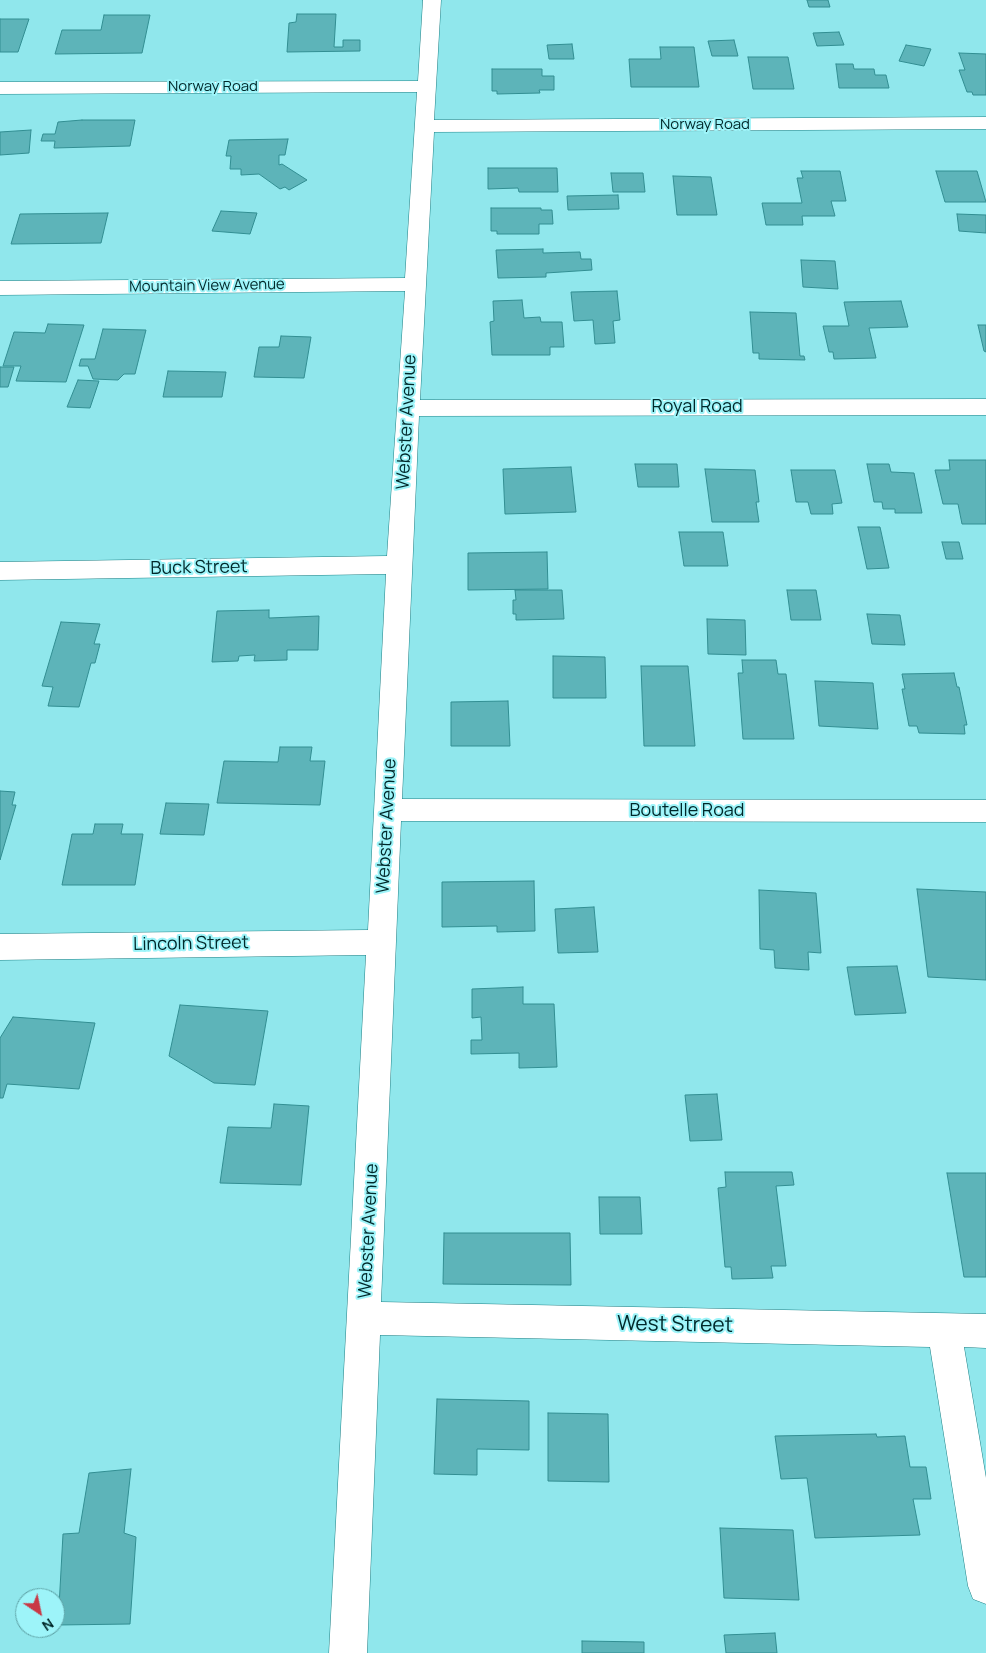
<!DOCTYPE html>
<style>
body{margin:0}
#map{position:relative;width:986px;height:1653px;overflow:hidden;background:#90e7ec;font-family:Manrope,sans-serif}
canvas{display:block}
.north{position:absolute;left:15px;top:1588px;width:50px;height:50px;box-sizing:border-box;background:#9df4f9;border:1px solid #5ea2a6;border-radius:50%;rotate:146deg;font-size:14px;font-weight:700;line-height:20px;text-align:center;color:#00282a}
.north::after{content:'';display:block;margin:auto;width:18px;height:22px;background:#c93946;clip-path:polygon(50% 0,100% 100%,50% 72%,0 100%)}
</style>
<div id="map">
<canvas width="986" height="1653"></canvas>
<div class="north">N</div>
</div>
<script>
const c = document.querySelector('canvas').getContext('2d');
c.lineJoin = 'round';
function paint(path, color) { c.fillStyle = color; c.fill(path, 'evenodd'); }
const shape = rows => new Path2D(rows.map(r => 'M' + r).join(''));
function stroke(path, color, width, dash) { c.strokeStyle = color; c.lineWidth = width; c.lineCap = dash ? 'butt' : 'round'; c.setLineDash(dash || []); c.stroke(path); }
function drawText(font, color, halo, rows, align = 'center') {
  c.font = font + ' Manrope,sans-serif'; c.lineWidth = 4; c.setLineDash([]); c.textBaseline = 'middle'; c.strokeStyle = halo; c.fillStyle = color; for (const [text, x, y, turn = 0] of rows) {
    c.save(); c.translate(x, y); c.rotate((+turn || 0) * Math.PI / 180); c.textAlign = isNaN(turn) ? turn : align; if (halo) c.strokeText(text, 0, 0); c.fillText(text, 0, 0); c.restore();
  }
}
const building = shape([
 [807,0,828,0,830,7,809,7,807,0],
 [297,14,336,14,334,47,343,47,343,40,360,40,360,51,287,52,289,23,296,22,297,14],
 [104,15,150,15,142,53,55,54,62,30,101,30,104,15],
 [0,19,29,19,18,52,0,52,0,19],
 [839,32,844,45,817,46,813,33,839,32],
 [734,40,738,56,712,56,708,41,734,40],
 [572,44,574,59,549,59,547,45,572,44],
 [906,45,931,49,924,66,899,61,906,45],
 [660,47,694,47,699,87,631,87,629,59,661,59,660,47],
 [959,53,986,54,986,95,973,95,972,92,967,92,959,70,965,70,959,53],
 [748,57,788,57,794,89,753,89,748,57],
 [836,64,853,64,854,69,874,69,875,75,886,75,889,88,839,88,836,64],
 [492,69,542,69,542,76,554,76,554,90,539,90,540,93,497,94,497,91,492,91,492,69],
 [82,120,135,120,130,146,54,148,55,141,41,141,43,134,55,134,58,122,82,120],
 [31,130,29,153,0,155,0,132,31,130],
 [288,139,285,155,279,155,279,165,282,164,307,180,289,190,285,187,280,189,259,174,241,175,241,169,230,169,231,156,226,156,229,140,288,139],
 [488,168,557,168,558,192,519,192,518,188,488,189,488,168],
 [801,171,840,171,846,201,831,201,835,216,802,216,803,225,766,225,762,203,802,203,797,178,803,178,801,171],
 [936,171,977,171,986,202,945,202,936,171],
 [611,173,643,173,645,192,613,192,611,173],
 [673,176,711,177,717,215,677,215,673,176],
 [618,195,619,209,568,210,567,196,618,195],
 [491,208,541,208,541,210,552,210,553,224,539,224,539,234,497,234,497,231,491,231,491,208],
 [221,211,257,213,250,234,212,231,221,211],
 [108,213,101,243,11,244,20,214,108,213],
 [957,214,986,215,986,233,959,231,957,214],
 [543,249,543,253,580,252,581,259,591,259,592,270,546,273,546,277,498,278,496,250,543,249],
 [801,260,835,261,838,289,803,287,801,260],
 [617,291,620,320,613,321,615,343,595,344,593,320,574,321,571,292,617,291],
 [522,300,524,318,540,317,541,322,562,322,564,347,550,347,550,355,492,355,490,322,494,321,493,301,522,300],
 [901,301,908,327,869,328,876,358,834,359,833,352,829,352,823,326,849,326,844,302,901,301],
 [750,312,796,313,800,356,804,356,805,360,759,359,759,353,753,353,750,312],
 [48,324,84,325,66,382,16,381,21,366,3,366,14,332,45,333,48,324],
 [978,325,986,325,986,352,984,351,978,325],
 [103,329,146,330,135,374,124,374,118,380,93,379,88,366,79,366,81,359,95,359,103,329],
 [281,336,311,337,304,378,254,377,259,347,279,347,281,336],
 [0,367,14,367,8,387,0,387,0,367],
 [168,371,226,372,222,397,163,397,168,371],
 [78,380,99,381,90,408,67,407,78,380],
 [949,460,986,460,986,524,962,524,958,504,943,504,935,470,950,470,949,460],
 [635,464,677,464,679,487,638,487,635,464],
 [867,464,889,464,891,472,914,473,922,513,895,513,895,509,883,509,882,502,874,502,867,464],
 [571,467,576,512,505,514,503,469,571,467],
 [705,469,755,470,759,502,756,502,759,522,712,522,705,469],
 [791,470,835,470,842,503,832,504,833,514,811,514,808,502,796,502,791,470],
 [858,527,880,527,889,568,867,569,858,527],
 [679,532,723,532,728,566,684,566,679,532],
 [942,542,959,542,963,559,946,559,942,542],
 [547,552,548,589,468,590,468,553,547,552],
 [515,590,562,590,564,619,516,620,516,614,513,614,513,600,516,600,515,590],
 [787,590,816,590,821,620,791,620,787,590],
 [269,610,269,618,319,616,318,650,287,650,287,660,254,661,255,655,239,656,238,661,212,662,217,611,269,610],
 [867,614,900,615,905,645,872,644,867,614],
 [707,619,745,620,746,655,708,654,707,619],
 [61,622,100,624,94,644,100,644,95,663,91,663,79,707,48,706,53,687,42,686,61,622],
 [553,656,605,657,606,698,553,698,553,656],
 [742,660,776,660,778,674,786,674,794,739,743,739,738,673,743,673,742,660],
 [641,666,688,666,695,746,644,746,641,666],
 [954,673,957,687,959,687,967,725,964,725,965,734,919,733,917,726,909,726,902,689,905,689,902,674,954,673],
 [815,681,873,683,878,729,819,726,815,681],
 [508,701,510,746,451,746,451,702,508,701],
 [280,747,312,747,310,761,325,761,320,805,217,803,224,761,278,762,280,747],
 [0,791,15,792,12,805,16,805,0,860,0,791],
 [166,803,209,804,204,835,160,834,166,803],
 [95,824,123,824,121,834,143,834,135,885,62,885,72,834,93,834,95,824],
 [534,881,535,931,497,932,497,926,442,927,442,882,534,881],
 [917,889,986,892,986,980,928,977,917,889],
 [759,890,816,893,821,953,808,952,809,970,775,968,774,950,760,949,759,890],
 [594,907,598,952,558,953,555,909,594,907],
 [897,966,906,1013,855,1015,847,967,897,966],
 [523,987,523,1004,554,1004,557,1067,519,1068,519,1053,471,1054,471,1040,482,1040,481,1017,472,1018,472,989,523,987],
 [180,1005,268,1011,255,1085,214,1083,169,1056,180,1005],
 [13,1017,95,1023,79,1089,7,1084,3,1098,0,1098,0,1038,13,1017],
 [717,1094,722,1140,690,1141,685,1095,717,1094],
 [274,1104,309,1106,301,1185,220,1183,228,1127,271,1128,274,1104],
 [725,1172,792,1172,794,1185,776,1186,786,1266,771,1266,773,1278,732,1279,731,1267,725,1267,718,1188,726,1187,725,1172],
 [947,1173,986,1173,986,1277,964,1277,947,1173],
 [599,1197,640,1197,642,1234,600,1234,599,1197],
 [444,1233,570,1233,571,1285,443,1284,444,1233],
 [437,1399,529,1401,529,1450,477,1449,477,1475,434,1474,437,1399],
 [548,1413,608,1414,609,1482,548,1481,548,1413],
 [876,1434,877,1437,905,1436,910,1467,926,1467,931,1499,913,1499,920,1535,815,1538,807,1478,781,1479,775,1436,876,1434],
 [131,1469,124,1533,136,1537,130,1624,58,1625,63,1534,79,1533,89,1473,131,1469],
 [720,1528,793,1530,799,1600,724,1598,720,1528],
 [775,1633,777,1653,726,1653,724,1635,775,1633],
 [582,1641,644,1642,644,1653,582,1653,582,1641]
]);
paint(building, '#5db4b9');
stroke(building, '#328e92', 1);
const minor = shape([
 [423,0,441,0,434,120,986,117,986,129,434,132,420,400,986,399,986,415,419,416,402,799,986,800,986,822,401,821,381,1302,986,1314,986,1348,964,1347,986,1478,986,1604,973,1599,968,1586,930,1347,380,1335,367,1653,329,1653,366,955,0,960,0,934,368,930,386,574,0,580,0,562,387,556,405,291,0,295,0,281,405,278,417,92,0,94,0,82,418,81,423,0]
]);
stroke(minor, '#208085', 1);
paint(minor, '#fff');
drawText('15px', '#00282a', '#9df4f9', [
 ["Norway Road",213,87],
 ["Norway Road",705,125],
 ["Mountain View Avenue",207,286,-1]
]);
drawText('18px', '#00282a', '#9df4f9', [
 ["Royal Road",697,407],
 ["Webster Avenue",407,422,-87],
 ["Buck Street",199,568,-1],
 ["Boutelle Road",687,811],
 ["Webster Avenue",387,826,-87],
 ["Lincoln Street",191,944,-1],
 ["Webster Avenue",369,1231,-87]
]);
drawText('21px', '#00282a', '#9df4f9', [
 ["West Street",675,1325,1]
]);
</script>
